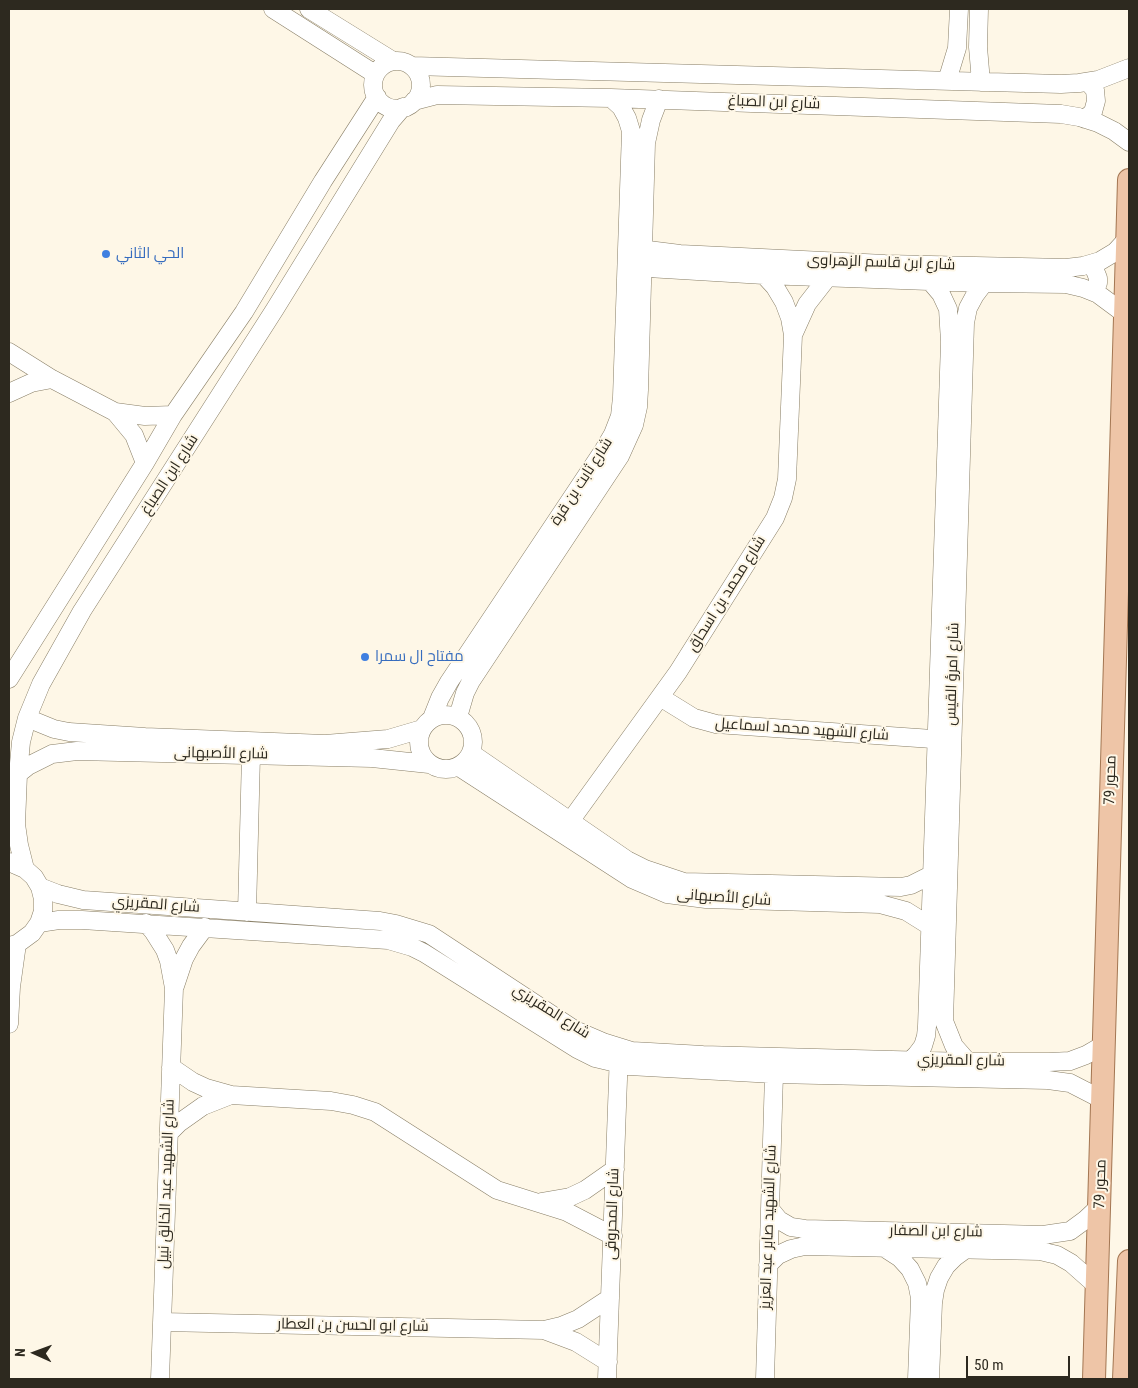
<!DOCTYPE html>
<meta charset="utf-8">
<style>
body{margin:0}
#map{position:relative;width:1138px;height:1388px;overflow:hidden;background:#fef7e7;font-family:"Roboto Condensed",sans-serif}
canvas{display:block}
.frame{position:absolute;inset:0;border:10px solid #2d291f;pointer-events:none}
.north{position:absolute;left:10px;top:1328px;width:50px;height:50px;-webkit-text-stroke:4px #fef7e7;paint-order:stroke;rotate:272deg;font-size:14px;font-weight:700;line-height:20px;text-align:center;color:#2d291f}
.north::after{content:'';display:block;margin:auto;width:18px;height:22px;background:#2d291f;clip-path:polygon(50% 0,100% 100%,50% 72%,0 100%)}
.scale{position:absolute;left:966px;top:1356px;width:104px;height:22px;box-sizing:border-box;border:2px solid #2d291f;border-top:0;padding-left:6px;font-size:15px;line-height:18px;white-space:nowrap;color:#2d291f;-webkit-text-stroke:4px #fef7e7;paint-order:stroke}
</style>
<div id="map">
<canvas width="1138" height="1388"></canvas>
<div class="frame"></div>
<div class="north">N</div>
<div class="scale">50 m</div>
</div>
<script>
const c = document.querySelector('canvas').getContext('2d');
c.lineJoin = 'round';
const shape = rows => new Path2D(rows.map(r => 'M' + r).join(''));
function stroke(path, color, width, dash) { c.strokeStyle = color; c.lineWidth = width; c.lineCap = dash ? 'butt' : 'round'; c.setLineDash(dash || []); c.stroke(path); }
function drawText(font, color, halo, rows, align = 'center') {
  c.font = font + ' "Roboto Condensed",Cairo,sans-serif'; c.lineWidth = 4; c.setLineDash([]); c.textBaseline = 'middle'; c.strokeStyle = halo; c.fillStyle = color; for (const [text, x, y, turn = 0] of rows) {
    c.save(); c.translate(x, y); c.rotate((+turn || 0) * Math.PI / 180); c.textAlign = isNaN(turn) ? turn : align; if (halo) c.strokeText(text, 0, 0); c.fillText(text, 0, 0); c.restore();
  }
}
const minor = shape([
 [273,9,375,74],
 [309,9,393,61],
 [979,9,978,47,981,82],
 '373 85a24 24 0 1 1 48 0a24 24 0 1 1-48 0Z',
 [412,66,1061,84,1079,83,1098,80,1129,68],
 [947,81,957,48,959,9],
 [414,101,437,95,611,98,1061,114,1079,117,1098,123,1114,131,1129,142],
 [1085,119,1093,112,1096,101,1095,90,1088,82],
 [632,248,680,254,885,264,1066,268,1083,266,1100,261,1115,252,1127,239],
 [1091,264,1094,268,1098,278,1098,283,1094,292],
 [631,267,764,275,984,283,1066,284,1083,288,1098,294,1125,314],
 [793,335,807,304,828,277],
 [9,352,52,379,115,412,134,435,145,463],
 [9,393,31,383,52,379],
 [115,412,145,416,173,415],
 [9,679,145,463,173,415,244,312,323,181,377,97],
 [660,697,694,718,716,724,947,740],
 '419 742a27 27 0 1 1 54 0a27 27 0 1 1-54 0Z',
 [458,717,465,693,471,681,620,456,634,425,638,407,639,390,646,143,651,120,659,99],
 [27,718,54,729,69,732,145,737,325,744,388,739,422,729],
 [432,718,440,698,449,682,603,451,613,434,620,416,622,397,631,131,627,118,621,107,611,98],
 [471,753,627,860,645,869,684,882,901,887,911,885,931,875],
 [459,767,632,879,667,894,706,899,880,904,906,911,930,926],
 [18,774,28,766,52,754,77,751,372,758,429,764],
 [571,820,678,672,775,518,783,498,787,479,793,335,790,318,784,302,775,287,764,275],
 [9,862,25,869,34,877,40,887,43,899,43,911,39,923,32,933,17,944,9,946],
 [25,869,19,845,16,824,18,774,21,742,27,718,41,684,82,611,275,309,391,121,403,107],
 [40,887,58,894,83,900,380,921,396,924,429,934,575,1030,603,1042,632,1051,703,1055,968,1062,1049,1062,1070,1061,1086,1055,1105,1044],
 [247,912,251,755],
 [39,923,59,920,82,920,388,940,412,947,424,953,577,1049,595,1058,629,1066,774,1074,1048,1080,1070,1083,1103,1100],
 [146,923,153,931,165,950,169,961,174,988,160,1379],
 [175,986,184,959,191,946,205,927],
 [9,1024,11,987,17,944],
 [910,1061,917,1054,923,1046,926,1036,927,1026,950,342,948,309,941,294,930,281],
 [968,1062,954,1046,944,1021,965,323,968,308,975,295,984,283],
 [171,1067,193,1082,206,1088,231,1095,331,1101,353,1105,375,1112,497,1190,567,1212,613,1236],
 [169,1133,179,1123,203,1106,231,1095],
 [541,1202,570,1197,585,1190,615,1169],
 [770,1209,779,1220,791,1227,805,1229,1043,1235,1070,1231,1085,1220,1100,1206],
 [883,1247,900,1258,910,1269,917,1283,920,1298,917,1379],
 [768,1265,778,1255,791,1249,805,1246,1040,1251,1057,1255,1071,1263,1097,1286],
 [162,1322,544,1330,576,1342,608,1362],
 [544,1330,561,1326,578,1319,610,1298],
 [607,1379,619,1052],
 [765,1379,774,1074],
 [930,1379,933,1303,935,1290,939,1278,946,1266,955,1257,966,1249]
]);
const major = shape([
 [1094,1379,1129,180],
 [1124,1379,1129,1261]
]);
stroke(minor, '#887e66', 19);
stroke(major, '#a37652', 24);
stroke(minor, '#fff', 18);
stroke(major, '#eec5a7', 22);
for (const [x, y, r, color] of [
 [106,254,5,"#3f7fe0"],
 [365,657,5,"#3f7fe0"]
]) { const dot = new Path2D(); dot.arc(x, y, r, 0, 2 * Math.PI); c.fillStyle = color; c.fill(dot); stroke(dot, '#fef7e7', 2); }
drawText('15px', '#2d291f', '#fef7e7', [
 ["شارع ابن الصباغ",774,103,2],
 ["شارع ابن قاسم الزهراوى",881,263,2],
 ["شارع ابن الصباغ",170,475,-57],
 ["شارع ثابت بن قرة",582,482,-57],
 ["شارع محمد بن اسحاق",727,594,-58],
 ["شارع امرؤ القيس",953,674,-88],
 ["شارع الشهيد محمد اسماعيل",802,730,4],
 ["شارع الأصبهانى",221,754,1],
 ["محور 79",1111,780,-88],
 ["شارع الأصبهانى",724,898,4],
 ["شارع المقريزي",156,905,4],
 ["شارع المقريزي",551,1012,32],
 ["شارع المقريزي",961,1061,1],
 ["شارع الشهيد عبد الخالق نبيل",167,1184,-88],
 ["محور 79",1101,1184,-88],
 ["شارع المحروقى",613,1214,-88],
 ["شارع الشهيد صابر عبد العزيز",769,1227,-88],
 ["شارع ابن الصفار",936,1232,1],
 ["شارع ابو الحسن بن العطار",353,1326,1]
]);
drawText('15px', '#366cbe', '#fef7e7', [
 ["الحي الثاني",116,254],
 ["مفتاح ال سمرا",375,657]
], 'left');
</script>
